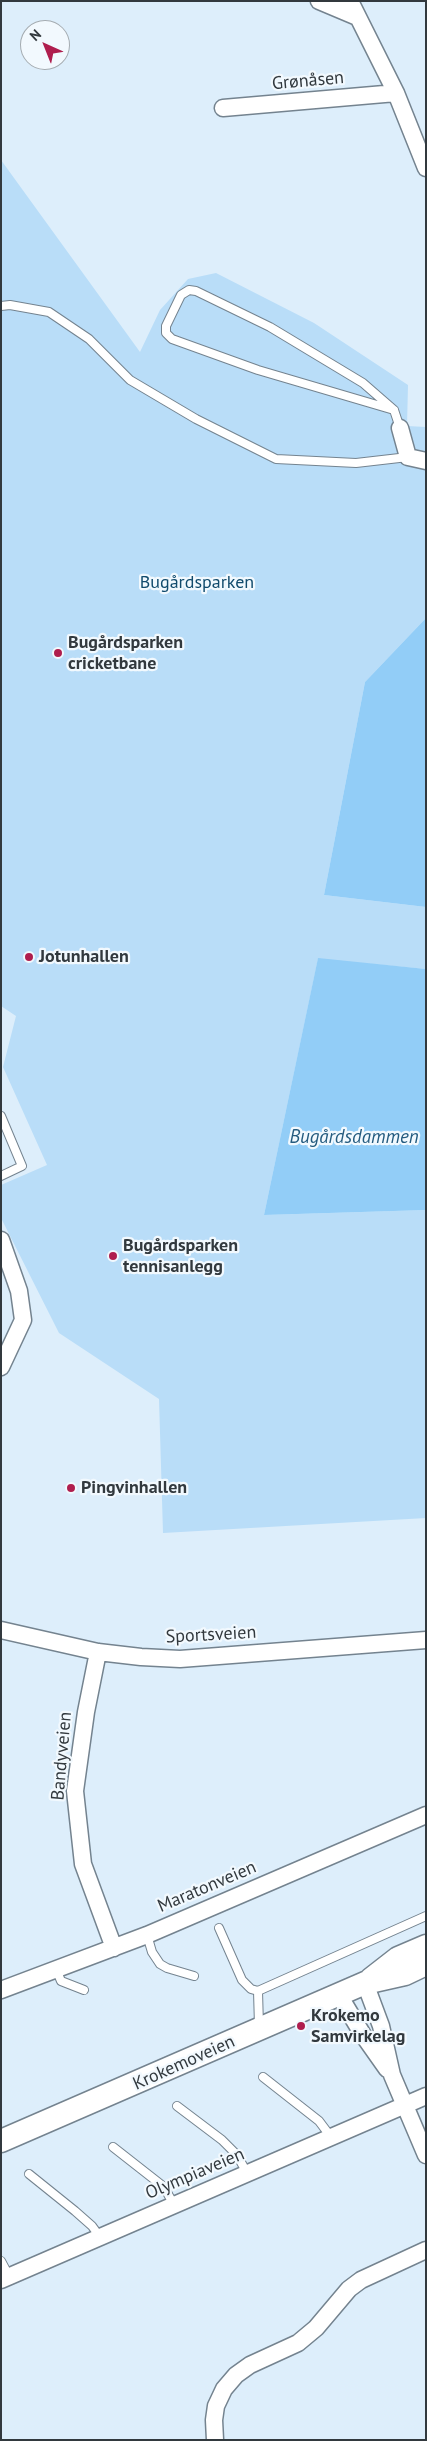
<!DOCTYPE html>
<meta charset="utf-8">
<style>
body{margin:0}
#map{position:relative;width:427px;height:2441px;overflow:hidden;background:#ddeefb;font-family:"PT Sans",sans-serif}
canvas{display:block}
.frame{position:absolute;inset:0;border:2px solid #32393e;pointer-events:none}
.north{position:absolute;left:20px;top:20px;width:50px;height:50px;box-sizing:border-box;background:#f2f9fe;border:1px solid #a5acb1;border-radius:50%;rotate:316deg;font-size:14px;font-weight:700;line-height:20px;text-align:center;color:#32393e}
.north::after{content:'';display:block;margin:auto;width:18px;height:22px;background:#af1e4e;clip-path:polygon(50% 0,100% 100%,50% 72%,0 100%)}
</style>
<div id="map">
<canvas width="427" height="2441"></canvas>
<div class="frame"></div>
<div class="north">N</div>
</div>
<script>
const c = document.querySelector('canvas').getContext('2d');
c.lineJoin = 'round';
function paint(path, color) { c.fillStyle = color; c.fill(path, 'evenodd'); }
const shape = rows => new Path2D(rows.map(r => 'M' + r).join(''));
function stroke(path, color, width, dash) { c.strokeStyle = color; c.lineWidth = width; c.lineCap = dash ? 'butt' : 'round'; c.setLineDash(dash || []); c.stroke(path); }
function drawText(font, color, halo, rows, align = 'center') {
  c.font = font + ' "PT Sans",sans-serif'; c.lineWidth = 4.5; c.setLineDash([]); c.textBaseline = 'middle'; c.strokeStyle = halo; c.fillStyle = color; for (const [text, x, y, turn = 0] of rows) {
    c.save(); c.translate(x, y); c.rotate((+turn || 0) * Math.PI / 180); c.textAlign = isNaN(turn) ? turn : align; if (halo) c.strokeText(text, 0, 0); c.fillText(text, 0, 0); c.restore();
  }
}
paint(shape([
 [1,160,140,352,160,310,188,279,216,273,314,323,408,385,407,426,426,427,426,618,365,682,324,895,426,907,426,969,318,959,264,1215,426,1210,426,1518,163,1533,159,1399,59,1333,1,1218,1,1185,47,1165,3,1067,16,1016,1,1006]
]), '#b9ddf8');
paint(shape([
 [426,618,426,907,324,895,365,682],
 [318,958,426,969,426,1210,264,1215]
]), '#92cdf7');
const service = shape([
 [1,306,10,305,49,312,89,339,130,380,196,419,276,459,356,463,408,457],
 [394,410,258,370,172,339,166,333,166,326,181,295,189,290,196,291,270,327,363,383,394,410,400,428],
 [1,1116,22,1166,1,1176],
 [219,1928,242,1980,251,1989,258,1991,426,1916],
 [147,1935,152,1952,160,1964,167,1968,194,1976],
 [56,1969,61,1981,84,1990],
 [258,1991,259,2026],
 [263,2077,319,2121,331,2137],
 [177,2106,222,2140,237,2155,247,2173],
 [113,2147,164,2187,174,2205],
 [29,2174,75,2211,92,2226,100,2237],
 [1,2261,9,2276]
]);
const minor = shape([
 [319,1,357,17],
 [350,1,396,93,426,168],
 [223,108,396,93],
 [400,428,408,457,426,461],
 [1,1240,19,1291,23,1320,1,1367],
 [1,1630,98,1652,141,1657,180,1659,426,1640],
 [98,1652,86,1712,75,1791,83,1864,114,1948],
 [365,1983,381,2026,392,2075,426,2155],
 [1,1990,147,1935,426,1815],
 [339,1995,363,2035,387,2069],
 [1,2280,426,2096],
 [215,2440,214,2420,216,2406,224,2389,236,2375,250,2365,298,2343,316,2328,349,2289,361,2280,426,2250]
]);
const secondary = shape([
 [371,1979,398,1958,426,1946],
 [1,2141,365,1983,405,1974,426,1964]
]);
stroke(service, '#74838f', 10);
stroke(minor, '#74838f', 19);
stroke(secondary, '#74838f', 25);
stroke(service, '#fff', 8);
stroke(minor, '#fff', 16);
stroke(secondary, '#fff', 22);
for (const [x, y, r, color] of [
 [58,653,5,"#af1e4e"],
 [29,957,5,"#af1e4e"],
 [113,1256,5,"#af1e4e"],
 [71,1488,5,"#af1e4e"],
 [301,2026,5,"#af1e4e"]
]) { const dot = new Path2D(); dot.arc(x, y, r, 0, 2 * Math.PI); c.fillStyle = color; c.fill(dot); stroke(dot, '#f2f9fe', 2); }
drawText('18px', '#32393e', '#f2f9fe', [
 ["Grønåsen",308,81,-5],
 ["Sportsveien",211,1635,-3],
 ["Bandyveien",62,1756,-85],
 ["Maratonveien",207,1887,-23],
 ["Krokemoveien",184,2063,-24],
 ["Olympiaveien",195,2174,-23]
]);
drawText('18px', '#114b6d', '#f2f9fe', [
 ["Bugårdsparken",197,583]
]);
drawText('bold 18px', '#32393e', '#f2f9fe', [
 ["Bugårdsparken",68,643],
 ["cricketbane",68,664],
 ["Jotunhallen",39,957],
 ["Bugårdsparken",123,1246],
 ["tennisanlegg",123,1267],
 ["Pingvinhallen",81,1488],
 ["Krokemo",311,2016],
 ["Samvirkelag",311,2037]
], 'left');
drawText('italic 19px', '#245b7f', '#f2f9fe', [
 ["Bugårdsdammen",354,1138]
]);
</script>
